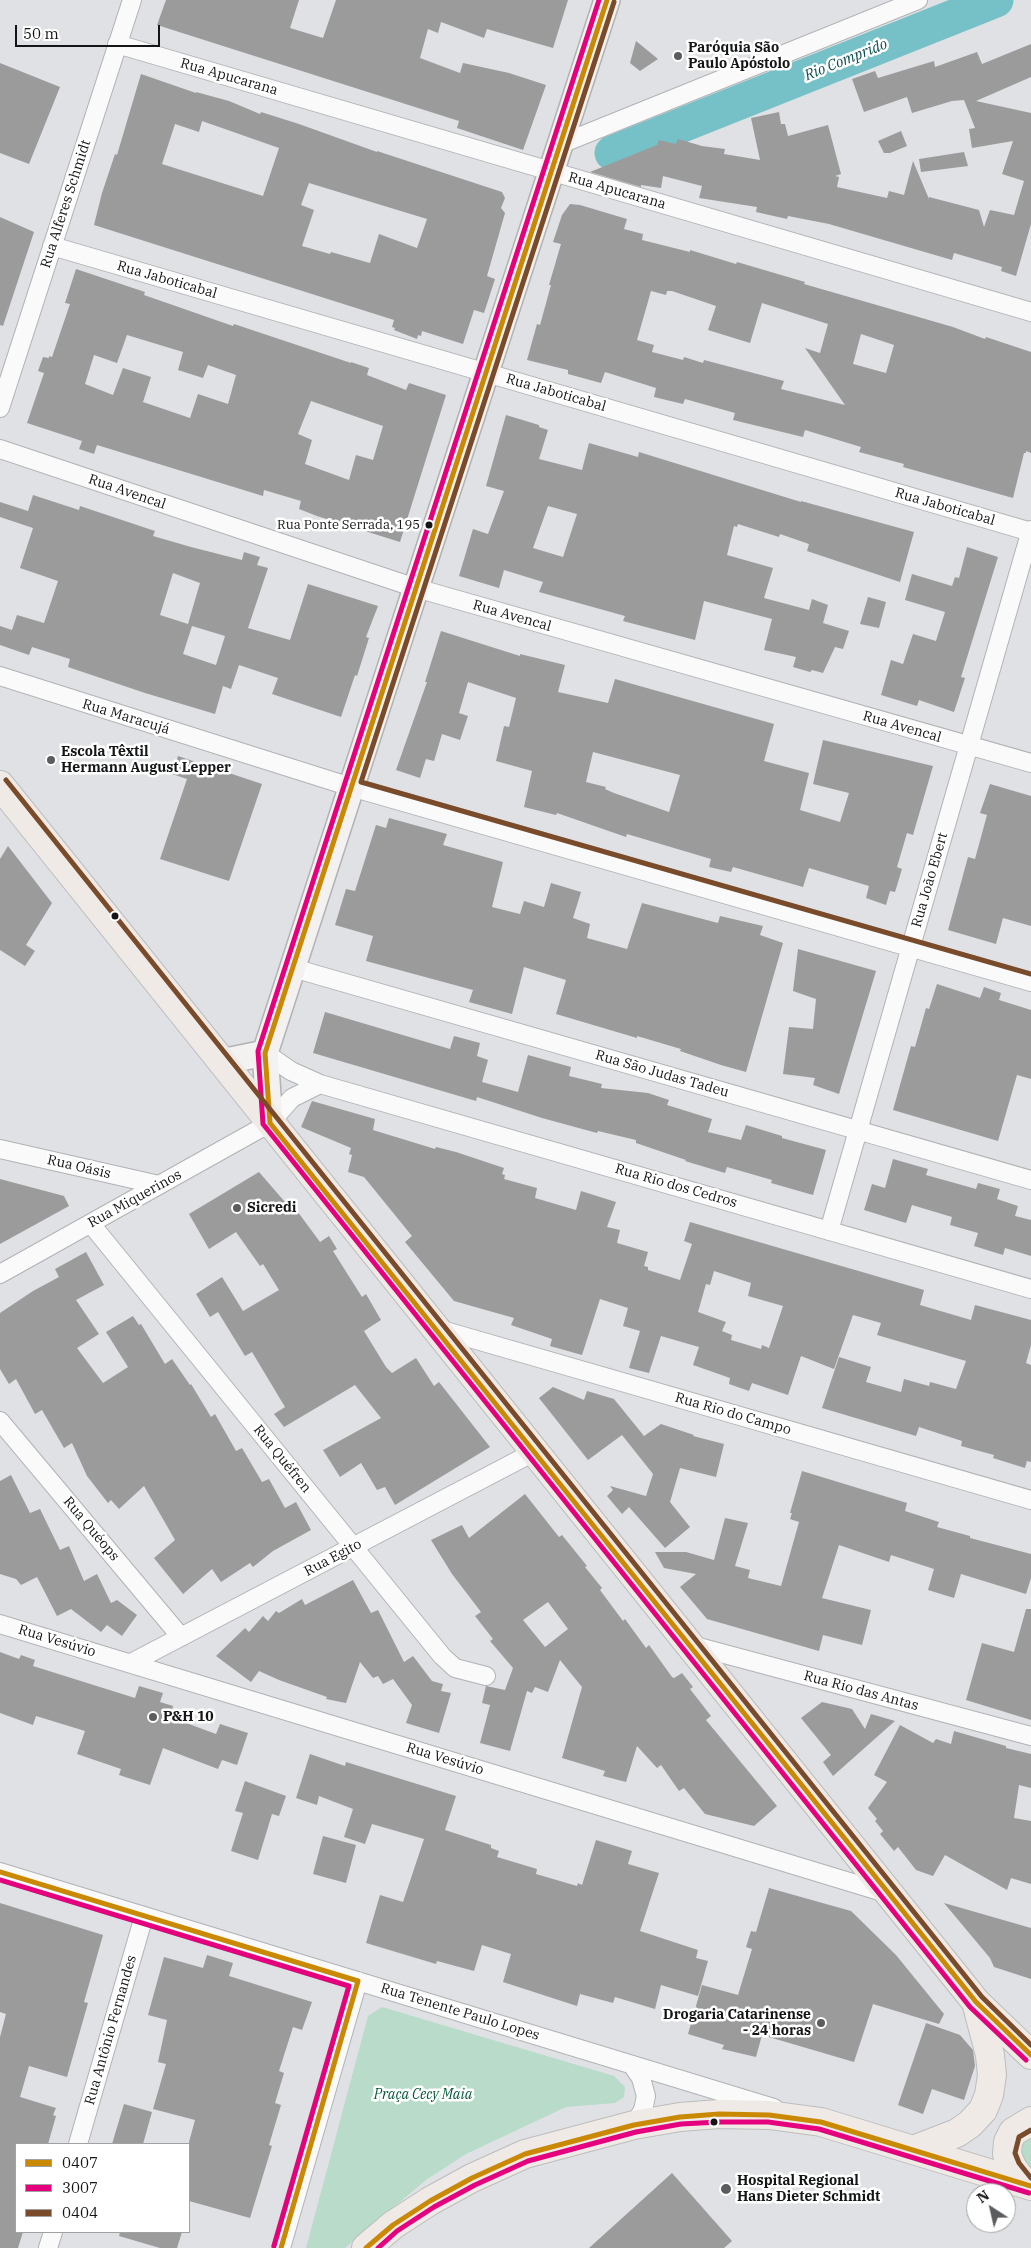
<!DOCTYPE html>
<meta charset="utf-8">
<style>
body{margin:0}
#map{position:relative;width:1031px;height:2248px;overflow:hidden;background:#dfe1e4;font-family:"IBM Plex Serif",serif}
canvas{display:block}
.legend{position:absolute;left:15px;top:2143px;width:175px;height:90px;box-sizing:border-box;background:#fff;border:1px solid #a1a1a2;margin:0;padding:6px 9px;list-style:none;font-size:15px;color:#141516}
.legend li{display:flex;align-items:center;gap:10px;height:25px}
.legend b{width:25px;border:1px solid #a1a1a2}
.north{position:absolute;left:966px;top:2183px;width:50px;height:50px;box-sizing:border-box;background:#fff;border:1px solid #a1a1a2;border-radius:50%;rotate:325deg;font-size:14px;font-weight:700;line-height:20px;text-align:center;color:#141516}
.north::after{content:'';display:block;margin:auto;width:18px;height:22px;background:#5b5c5e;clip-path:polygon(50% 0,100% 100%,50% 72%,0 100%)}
.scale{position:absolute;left:15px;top:25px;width:145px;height:22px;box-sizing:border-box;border:2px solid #141516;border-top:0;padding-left:6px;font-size:15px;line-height:18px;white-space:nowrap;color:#141516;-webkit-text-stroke:4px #fff;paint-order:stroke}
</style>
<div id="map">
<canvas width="1031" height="2248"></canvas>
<ul class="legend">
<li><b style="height:6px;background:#ca8904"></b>0407</li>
<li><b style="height:6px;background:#e5007d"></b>3007</li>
<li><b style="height:6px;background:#7a4b2a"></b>0404</li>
</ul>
<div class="north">N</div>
<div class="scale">50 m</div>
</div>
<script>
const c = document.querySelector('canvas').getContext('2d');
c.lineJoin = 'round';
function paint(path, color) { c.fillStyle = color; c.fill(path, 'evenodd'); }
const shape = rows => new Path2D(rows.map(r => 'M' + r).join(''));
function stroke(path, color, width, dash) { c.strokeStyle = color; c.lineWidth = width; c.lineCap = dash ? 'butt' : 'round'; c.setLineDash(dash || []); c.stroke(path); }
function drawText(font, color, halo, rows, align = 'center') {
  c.font = font + ' "IBM Plex Serif",serif'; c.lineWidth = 5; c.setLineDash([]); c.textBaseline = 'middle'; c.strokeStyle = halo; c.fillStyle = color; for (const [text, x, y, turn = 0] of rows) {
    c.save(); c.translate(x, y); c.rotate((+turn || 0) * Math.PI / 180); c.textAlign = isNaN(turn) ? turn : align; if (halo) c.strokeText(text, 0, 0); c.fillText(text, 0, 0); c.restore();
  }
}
paint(shape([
 [382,2007,614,2076,625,2087,624,2097,615,2103,566,2107,466,2154,426,2180,345,2248,306,2248,368,2016],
 [1031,2132,1031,2172,1022,2164,1020,2141]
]), '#b8dcc9');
stroke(shape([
 [612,153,996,0]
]), '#75c1c7', 35);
paint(shape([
 [166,0,299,0,290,28,323,38,336,0,568,0,553,48,487,29,484,38,441,22,438,33,428,29,420,58,460,73,463,63,509,73,546,85,523,150,457,128,459,121,157,25],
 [636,41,658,59,640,71,630,63],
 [1031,44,1031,77,976,101,1031,113,1031,224,1016,276,1001,271,1002,267,954,253,952,260,829,224,788,216,787,219,756,212,757,207,699,198,702,186,663,176,661,188,641,185,641,187,590,172,657,145,659,140,676,144,678,139,702,146,725,149,724,154,760,160,751,118,779,112,781,124,785,124,788,136,828,125,841,174,835,176,839,177,837,187,887,198,889,191,904,195,913,161,929,199,929,197,979,210,984,227,990,210,1014,215,1024,181,1002,174,1013,141,972,148,969,129,975,128,964,100,952,101,912,113,907,97,864,112,852,79,875,71,878,78,934,61,935,67,977,52,982,64],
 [0,63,60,87,29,164,0,153],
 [141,74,196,93,196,92,229,101,260,114,261,112,299,124,377,152,377,151,502,192,505,198,501,208,505,213,487,276,495,279,484,313,474,310,463,344,422,331,421,336,418,335,417,339,394,330,395,328,392,327,394,320,94,225,102,193,115,154,117,155],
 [202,121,279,148,263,196,162,164,175,124,199,132],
 [309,183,427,219,417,248,379,234,370,263,331,252,330,254,302,246,314,210,301,205],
 [901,131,907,146,890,153,884,153,878,141],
 [964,152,968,166,921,172,919,159],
 [570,204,580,205,627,219,624,229,643,234,642,240,690,252,690,250,736,264,737,262,805,282,804,284,953,327,985,339,986,337,1031,352,1031,453,1026,451,1026,453,1024,453,1013,498,903,467,904,464,859,452,861,447,805,430,803,437,733,420,735,413,685,399,683,404,654,397,656,388,605,372,601,383,568,374,568,370,527,360,537,324,540,325,551,285,549,285,561,244,553,242,562,215],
 [651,291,666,295,667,291,672,291,716,306,708,330,750,343,762,303,828,324,820,353,805,348,845,405,781,389,784,381,704,360,703,363,684,357,683,360,652,352,654,345,637,340],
 [861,334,894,345,886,373,853,364],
 [0,217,34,232,3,326,0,325],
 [76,269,145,292,144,295,233,326,234,324,351,363,351,362,369,368,367,375,406,390,409,383,446,395,400,542,317,516,299,509,301,501,264,490,263,496,97,445,94,454,79,449,82,441,27,423,44,373,38,371,43,357,49,358,49,356,52,357,70,304,65,303],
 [127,335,183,352,178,370,203,378,208,365,236,375,228,404,198,394,190,418,143,402,151,377,123,368,113,395,85,384,94,355,117,363],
 [311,401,383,426,373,460,356,455,349,480,305,464,312,440,298,434],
 [506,415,539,425,539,427,548,430,539,459,582,470,589,443,638,457,639,452,801,502,801,501,914,532,900,582,807,551,809,544,780,534,779,537,738,524,737,527,734,526,727,555,773,568,764,598,809,610,812,599,828,605,823,623,849,631,843,649,835,647,823,673,812,670,810,672,793,667,796,657,764,650,772,619,704,601,695,640,623,621,625,616,539,592,543,582,504,570,499,588,459,576,473,529,488,534,504,491,486,486],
 [548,506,577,514,563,557,533,548],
 [33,495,79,510,80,506,155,531,153,536,191,547,242,560,244,552,260,557,257,565,268,568,248,628,290,640,308,584,378,606,366,637,369,638,357,676,355,675,341,717,272,694,278,678,239,665,231,689,223,686,215,714,145,693,68,667,70,659,32,647,29,655,0,645,0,626,12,630,17,615,44,623,58,581,20,568,33,528,0,517,0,502,28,511],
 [173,573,200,583,188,624,160,615],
 [192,626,225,636,216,665,183,654],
 [967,547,998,557,961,677,965,678,954,712,919,700,917,706,881,695,891,660,903,664,913,634,936,641,945,612,905,600,912,574,952,586,955,577,959,578],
 [868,597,886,602,879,628,860,624],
 [441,631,520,656,520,654,565,665,558,692,608,703,615,679,774,724,764,761,809,773,800,810,840,822,849,793,813,784,823,740,933,766,913,835,907,833,897,867,902,869,895,892,890,891,886,905,866,898,869,886,809,868,803,887,733,867,731,872,709,867,711,859,627,834,626,837,557,813,556,815,524,807,532,771,496,761,504,726,509,727,516,698,468,682,459,713,468,716,460,740,442,734,434,761,426,759,420,778,396,770,427,682,425,682],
 [593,752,680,775,669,812,614,793,605,789,606,787,586,782],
 [178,756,262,784,229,881,160,859,187,779,172,774],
 [990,784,1031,796,1031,926,1003,918,996,944,948,930,968,857,975,859,987,815,980,813],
 [389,818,447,834,443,845,503,862,492,907,520,914,524,901,544,907,551,883,581,892,573,918,590,924,587,938,627,949,642,903,718,923,720,916,763,926,760,935,783,943,746,1072,721,1065,680,1051,681,1049,637,1036,637,1038,556,1014,566,980,524,967,512,1014,469,1002,473,990,366,961,373,936,335,925,346,889,355,891,376,825,386,828],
 [8,846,52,903,26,945,35,951,25,966,0,950,0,859],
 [798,949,876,971,839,1094,813,1085,815,1078,783,1074,789,1027,813,1029,816,999,793,991],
 [937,984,980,998,984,987,1001,993,999,1000,1031,1010,1031,1079,1017,1075,998,1141,893,1110,911,1046,915,1047,926,1008,929,1009],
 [325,1012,450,1049,454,1036,480,1043,477,1056,488,1060,482,1082,518,1092,528,1055,571,1067,569,1076,602,1084,601,1088,648,1093,669,1100,667,1105,712,1119,708,1132,741,1140,746,1125,782,1136,782,1138,826,1150,813,1195,771,1183,772,1180,727,1167,725,1173,685,1161,686,1160,636,1143,636,1140,598,1131,597,1133,542,1118,477,1097,476,1101,313,1053],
 [312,1101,375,1119,373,1130,435,1149,436,1147,456,1152,504,1168,502,1174,505,1175,504,1179,537,1188,535,1198,576,1210,581,1191,616,1202,607,1227,620,1230,617,1243,648,1252,644,1266,648,1267,648,1270,680,1280,692,1244,684,1241,690,1222,924,1290,920,1305,971,1320,975,1305,1031,1320,1031,1345,1026,1363,1031,1365,1031,1462,1027,1461,1025,1468,993,1458,994,1455,961,1446,962,1441,919,1427,916,1436,822,1408,839,1357,871,1367,866,1382,901,1392,904,1379,929,1386,930,1382,956,1389,966,1361,877,1335,881,1323,853,1315,834,1369,801,1356,788,1395,752,1383,749,1391,729,1384,730,1378,693,1365,699,1347,661,1336,649,1373,629,1368,640,1331,623,1326,628,1308,600,1299,582,1355,550,1346,552,1339,511,1325,514,1318,454,1301,405,1242,412,1236,364,1177,348,1172,352,1155,349,1154,351,1148,301,1127],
 [714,1271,751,1283,748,1296,783,1306,769,1348,762,1345,761,1349,731,1340,732,1335,722,1331,726,1322,698,1312,706,1284,710,1285],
 [893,1159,928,1169,926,1175,976,1189,978,1183,1000,1189,997,1199,1018,1206,1015,1216,1031,1220,1031,1256,1005,1248,1003,1255,974,1246,978,1233,950,1225,952,1217,912,1205,906,1223,864,1210,872,1184,885,1188],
 [259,1172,285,1202,289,1200,320,1242,329,1236,337,1249,333,1251,362,1297,366,1294,381,1320,364,1331,386,1367,392,1373,416,1358,434,1386,439,1382,490,1447,395,1505,385,1487,377,1490,361,1463,340,1477,323,1450,381,1418,355,1385,284,1427,274,1414,285,1407,252,1352,245,1356,218,1312,210,1317,196,1294,222,1277,243,1311,279,1290,263,1264,260,1266,236,1232,209,1249,189,1214],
 [0,1179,64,1196,69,1206,0,1244],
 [86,1252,104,1285,76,1300,99,1334,77,1348,103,1383,128,1367,106,1332,133,1316,139,1325,141,1324,165,1364,172,1359,190,1385,191,1384,211,1417,215,1414,236,1451,242,1448,262,1482,269,1479,285,1508,296,1502,311,1530,273,1551,253,1567,250,1563,221,1582,212,1569,183,1594,154,1558,175,1540,144,1486,119,1509,111,1500,108,1503,87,1476,72,1443,64,1448,42,1410,35,1414,16,1379,9,1384,0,1369,0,1313,33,1291,59,1277,55,1269],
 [553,1387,584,1400,587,1391,614,1399,644,1436,661,1424,694,1435,693,1436,724,1444,716,1477,680,1468,670,1502,690,1527,665,1548,629,1507,622,1514,607,1496,613,1490,610,1486,646,1496,653,1474,622,1435,588,1460,539,1398],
 [802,1471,907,1503,905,1511,939,1522,937,1527,970,1536,970,1538,1031,1554,1031,1578,1026,1594,961,1574,954,1598,928,1590,934,1569,891,1555,889,1562,839,1545,822,1598,871,1610,862,1645,823,1635,819,1651,707,1619,680,1587,696,1574,664,1568,655,1552,686,1552,714,1560,725,1518,748,1523,735,1566,750,1570,748,1578,781,1586,799,1522,790,1519,792,1513,790,1513],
 [11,1475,30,1513,40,1509,60,1550,69,1546,84,1581,97,1574,111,1603,117,1600,137,1615,122,1636,107,1625,101,1632,71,1609,57,1616,37,1577,21,1585,16,1579,0,1574,0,1481],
 [525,1494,559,1537,562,1535,587,1566,585,1567,602,1588,600,1590,623,1621,625,1619,646,1648,649,1645,672,1677,674,1678,682,1673,693,1687,690,1689,711,1716,706,1720,777,1806,754,1826,705,1814,684,1788,679,1791,661,1765,657,1768,637,1746,626,1782,603,1776,605,1771,562,1758,582,1687,560,1660,548,1692,535,1687,532,1693,527,1691,510,1751,480,1743,490,1705,482,1703,486,1686,505,1690,513,1668,490,1641,493,1639,475,1616,481,1612,452,1574,431,1540,462,1525,469,1538],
 [548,1602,568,1629,545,1647,523,1620],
 [353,1580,371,1613,378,1610,404,1662,413,1656,432,1681,443,1684,441,1691,451,1693,439,1733,406,1723,412,1705,393,1679,383,1684,378,1676,373,1678,360,1662,346,1703,326,1699,327,1697,279,1680,259,1671,251,1682,216,1656,245,1628,249,1632,263,1616,268,1621,276,1611,279,1613,302,1599,305,1605],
 [1026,1609,1031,1609,1031,1720,966,1700,982,1643,1014,1652],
 [0,1652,19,1659,21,1655,35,1660,33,1666,135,1698,139,1686,163,1693,160,1702,173,1706,170,1717,216,1734,220,1724,248,1733,237,1765,222,1760,218,1769,163,1748,150,1785,119,1775,121,1769,77,1754,85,1731,36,1716,33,1725,0,1713],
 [822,1702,852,1709,865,1729,871,1714,895,1721,833,1776,823,1762,831,1755,801,1718],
 [900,1725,933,1743,936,1739,951,1744,954,1731,1006,1746,1006,1748,1031,1754,1031,1788,1019,1785,1014,1818,1031,1821,1031,1884,1011,1878,1007,1890,945,1855,933,1876,916,1870,898,1847,894,1851,880,1834,883,1831,875,1821,877,1819,868,1808,887,1782,874,1775],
 [310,1754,345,1766,346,1762,456,1796,445,1830,491,1845,491,1848,499,1851,497,1857,537,1869,536,1874,577,1886,578,1883,582,1885,596,1840,632,1851,628,1864,659,1873,640,1931,698,1950,696,1958,708,1961,698,1996,661,1985,655,2009,615,1997,613,2003,580,1994,577,2006,503,1982,511,1954,482,1945,474,1971,437,1961,436,1964,366,1943,380,1895,403,1902,424,1839,372,1824,365,1844,344,1837,353,1809,319,1796,317,1805,296,1798],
 [245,1781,286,1796,279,1816,272,1814,258,1860,231,1851,243,1813,235,1811],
 [323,1836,356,1845,346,1883,313,1874],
 [769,1888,851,1911,896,1955,944,2014,939,2024,873,2004,854,2062,762,2035,756,2057,722,2049,724,2045,688,2034,702,1985,738,1995,752,1949,746,1947,751,1931,756,1932],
 [0,1903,103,1935,84,2002,88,2003,67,2077,29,2066,20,2097,56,2108,53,2115,56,2116,48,2144,16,2144,16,2232,23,2232,18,2248,0,2248,0,2037,6,2014,0,2012],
 [944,1903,1031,1928,1031,1979,994,1967,990,1958],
 [207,1955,233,1963,229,1976,312,2002,302,2030,293,2027,279,2071,284,2073,275,2103,281,2105,269,2145,272,2146,250,2218,189,2201,189,2142,195,2120,153,2109,166,2064,158,2062,167,2020,148,2015,164,1957,203,1968],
 [926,2023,960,2035,973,2050,975,2066,964,2100,932,2089,923,2114,898,2105],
 [124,2104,152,2112,143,2144,112,2144],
 [672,2173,732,2241,724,2248,589,2248],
 [120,2232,182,2232,177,2248,160,2248,119,2236]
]), '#9b9b9c');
const street = shape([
 [117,44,1031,312],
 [561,144,918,0],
 [52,246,1031,532],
 [0,408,132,0],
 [0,449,416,588,1031,763],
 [0,676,351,787,1031,982],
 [293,968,1031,1180],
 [265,1053,291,1071,320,1084,1031,1289],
 [0,1149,159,1185],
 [91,1224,442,1656,455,1668,486,1676],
 [829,1231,1031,530],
 [0,1274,270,1123,292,1098,320,1084],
 [435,1328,1031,1500],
 [0,1421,181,1637],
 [0,1624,889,1894],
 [691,1645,1031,1736],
 [131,1663,534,1452],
 [0,1872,774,2108],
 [632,2065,641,2078,646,2096,643,2110,634,2125],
 [78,2144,144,1916],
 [48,2248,53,2232],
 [281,2248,358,1981]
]);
const secondary = shape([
 [221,1062,265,1053],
 [270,1123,265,1053,607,0]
]);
const primary = shape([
 [0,785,976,2002,1031,2055],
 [913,2150,957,2133,970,2124,983,2110,989,2095,992,2075,990,2055,976,2002],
 [1024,2183,1012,2167,1007,2154,1008,2142,1013,2132,1031,2121],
 [366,2248,393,2225,430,2201,472,2178,525,2154,634,2125,680,2117,719,2114,769,2115,821,2122,1031,2186]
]);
stroke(street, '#b0b2b4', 20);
stroke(secondary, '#b0b2b4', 28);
stroke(primary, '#bcbdbe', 30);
stroke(street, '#fafafb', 18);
stroke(secondary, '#f4f2f1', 25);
stroke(primary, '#efeae6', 28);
stroke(shape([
 [607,0,265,1053,270,1123,976,2002,1031,2055],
 [0,1872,358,1981,281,2248],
 [366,2248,393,2225,430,2201,472,2178,525,2154,634,2125,680,2117,719,2114,769,2115,821,2122,1031,2186]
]), '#ca8904', 5);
stroke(shape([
 [599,0,258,1051,263,1124,970,2007,1026,2060],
 [0,1880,349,1986,274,2246],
 [378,2248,397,2231,434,2207,475,2185,528,2161,636,2132,681,2124,719,2122,768,2122,819,2129,1029,2193]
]), '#e5007d', 5);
stroke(shape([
 [614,2,361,782,1031,974],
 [6,780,982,1997,1031,2045],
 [1031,2130,1019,2137,1015,2153,1019,2163,1031,2178]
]), '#7a4b2a', 5);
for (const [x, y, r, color] of [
 [678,56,5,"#5b5c5e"],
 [429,525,4.5,"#141516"],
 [51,760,5,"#5b5c5e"],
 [115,916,4.5,"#141516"],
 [237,1208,5,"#5b5c5e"],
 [153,1717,5,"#5b5c5e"],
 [821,2023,5,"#5b5c5e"],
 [714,2122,4.5,"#141516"],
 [726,2189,6,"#5b5c5e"]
]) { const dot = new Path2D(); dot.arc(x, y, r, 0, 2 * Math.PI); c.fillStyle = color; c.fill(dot); stroke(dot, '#fff', 2); }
drawText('13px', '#141516', '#fff', [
 ["Rua Ponte Serrada, 195",420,525]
], 'right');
drawText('bold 14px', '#141516', '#fff', [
 ["Paróquia São",688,48],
 ["Paulo Apóstolo",688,64],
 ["Escola Têxtil",61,752],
 ["Hermann August Lepper",61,768],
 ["Sicredi",247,1208],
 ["P&H 10",163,1717],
 ["Drogaria Catarinense",811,2015,"right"],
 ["- 24 horas",811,2031,"right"],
 ["Hospital Regional",737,2181],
 ["Hans Dieter Schmidt",737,2197]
], 'left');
drawText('14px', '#141516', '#fff', [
 ["Rua Apucarana",229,77,16],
 ["Rua Apucarana",617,191,16],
 ["Rua Alferes Schmidt",66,204,-72],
 ["Rua Jaboticabal",167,280,16],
 ["Rua Jaboticabal",556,393,16],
 ["Rua Avencal",127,492,19],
 ["Rua Jaboticabal",945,507,16],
 ["Rua Avencal",512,616,16],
 ["Rua Maracujá",126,717,17],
 ["Rua Avencal",902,727,16],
 ["Rua João Ebert",930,880,-74],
 ["Rua São Judas Tadeu",662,1074,16],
 ["Rua Oásis",79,1167,13],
 ["Rua Rio dos Cedros",676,1186,16],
 ["Rua Miquerinos",135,1199,-29],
 ["Rua Rio do Campo",733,1414,16],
 ["Rua Quéfren",282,1459,51],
 ["Rua Quéops",91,1529,50],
 ["Rua Egito",333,1558,-28],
 ["Rua Vesúvio",57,1641,17],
 ["Rua Rio das Antas",861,1691,15],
 ["Rua Vesúvio",445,1759,17],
 ["Rua Tenente Paulo Lopes",460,2012,17],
 ["Rua Antônio Fernandes",111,2030,-74]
]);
drawText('italic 14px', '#045737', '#fff', [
 ["Praça Cecy Maia",423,2095]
]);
drawText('italic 15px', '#0d4e52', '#fff', [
 ["Rio Comprido",846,60,-22]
]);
</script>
